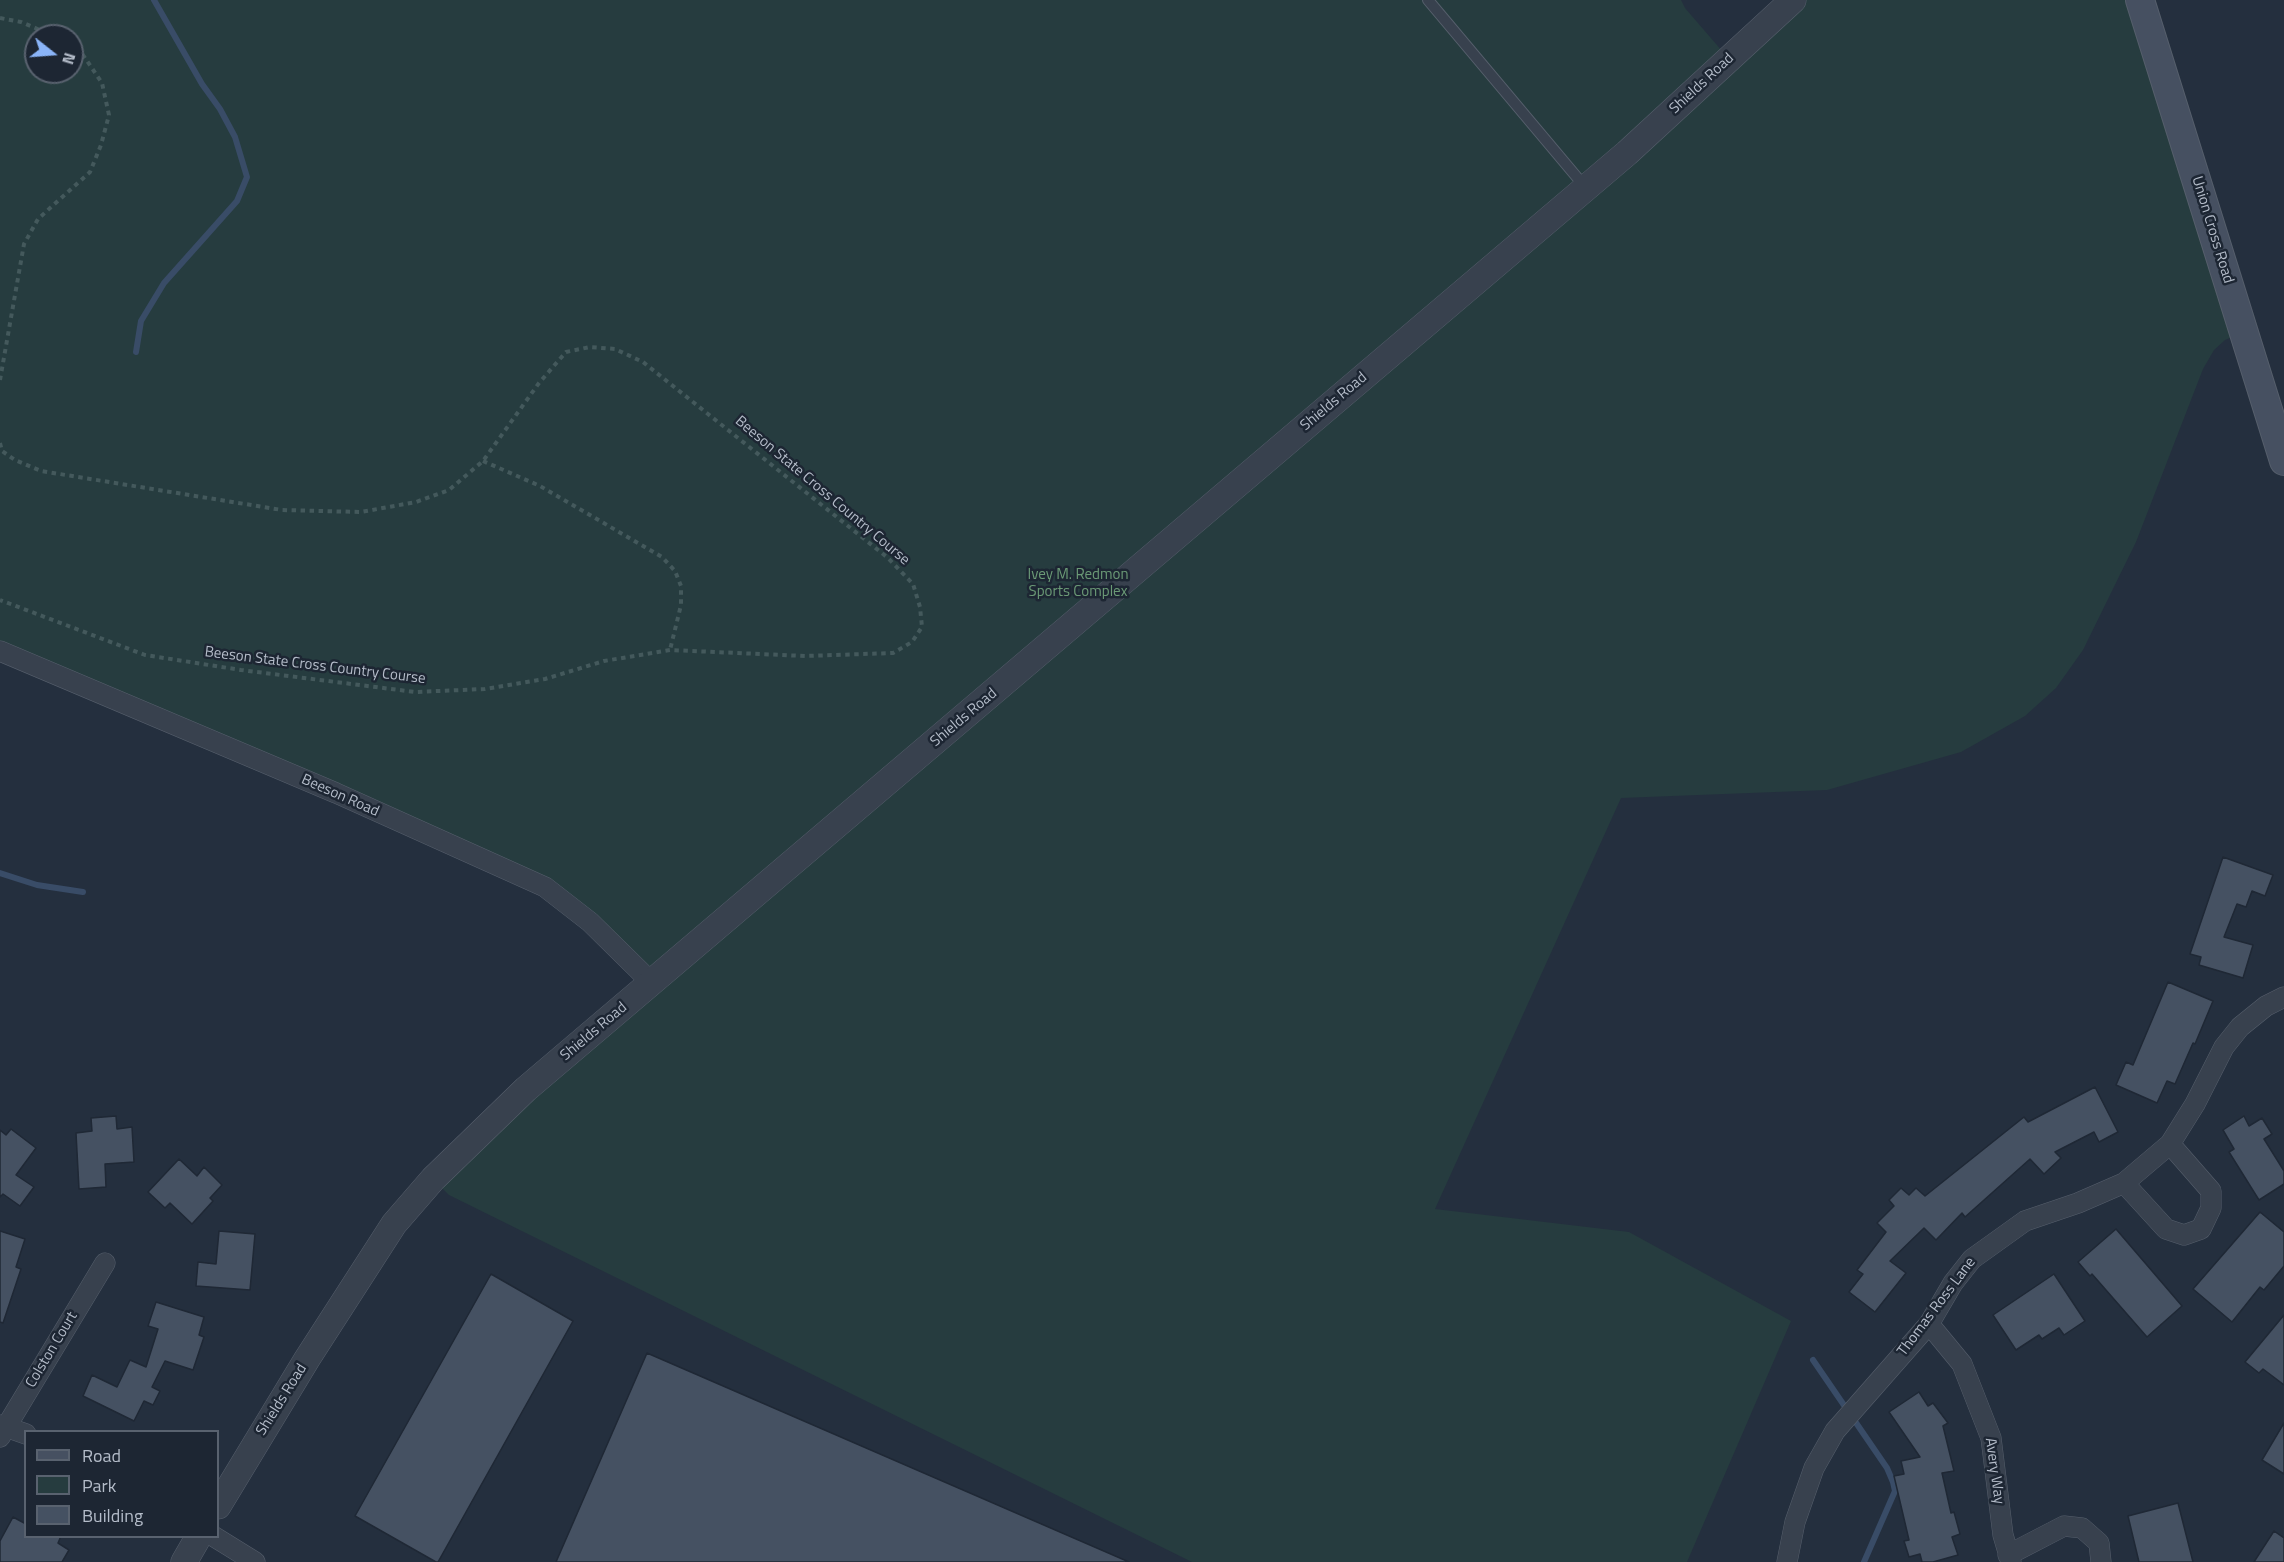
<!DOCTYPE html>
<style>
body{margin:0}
#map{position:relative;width:2284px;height:1562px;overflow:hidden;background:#242f3e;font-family:"Titillium Web",sans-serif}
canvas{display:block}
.legend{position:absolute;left:24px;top:1430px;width:195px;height:108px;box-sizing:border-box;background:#1d2633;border:2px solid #59626f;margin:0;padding:8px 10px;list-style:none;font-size:18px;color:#b4bcc9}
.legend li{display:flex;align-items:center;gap:12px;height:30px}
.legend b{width:30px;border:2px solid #59626f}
.north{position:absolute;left:24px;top:24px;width:60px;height:60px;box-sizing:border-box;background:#1d2633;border:2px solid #59626f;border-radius:50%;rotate:107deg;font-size:16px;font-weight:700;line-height:24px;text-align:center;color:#b4bcc9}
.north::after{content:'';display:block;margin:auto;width:21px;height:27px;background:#8ab4f8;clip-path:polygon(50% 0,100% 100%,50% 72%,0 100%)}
</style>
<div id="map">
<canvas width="2284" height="1562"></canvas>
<ul class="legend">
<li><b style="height:8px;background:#465061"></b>Road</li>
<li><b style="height:16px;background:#263c3f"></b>Park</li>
<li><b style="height:16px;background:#455162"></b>Building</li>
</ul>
<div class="north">N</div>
</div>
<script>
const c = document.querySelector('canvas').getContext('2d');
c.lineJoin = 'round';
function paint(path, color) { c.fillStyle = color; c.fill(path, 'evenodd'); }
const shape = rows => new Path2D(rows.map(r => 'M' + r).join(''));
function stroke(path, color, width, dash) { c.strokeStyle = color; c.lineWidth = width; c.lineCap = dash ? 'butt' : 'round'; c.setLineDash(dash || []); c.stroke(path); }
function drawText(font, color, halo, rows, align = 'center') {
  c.font = font + ' "Titillium Web",sans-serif'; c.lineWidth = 5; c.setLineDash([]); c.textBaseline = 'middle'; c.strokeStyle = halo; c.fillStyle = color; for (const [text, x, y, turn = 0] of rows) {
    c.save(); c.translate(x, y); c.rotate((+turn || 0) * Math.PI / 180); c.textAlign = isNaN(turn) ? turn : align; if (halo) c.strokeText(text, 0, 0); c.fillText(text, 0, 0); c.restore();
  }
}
paint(shape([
 [0,0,1681,0,1685,8,1729,59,1793,0,2140,0,2244,332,2225,340,2214,350,2203,369,2136,542,2083,650,2056,688,2025,716,1961,752,1827,790,1621,798,1435,1209,1629,1232,1791,1321,1687,1562,1192,1562,449,1195,433,1179,652,983,545,887,0,651],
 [36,36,72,36,72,72,36,72]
]), '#263c3f');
stroke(shape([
 [136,352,141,321,164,283,237,201,247,177,235,137,220,109,202,84,154,0],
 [0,873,37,885,83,892],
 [1813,1360,1887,1468,1893,1482,1895,1491,1864,1562]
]), '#394c67', 6);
const building = shape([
 [2223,857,2273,875,2265,896,2252,891,2246,907,2237,904,2224,937,2253,945,2243,978,2199,965,2201,957,2190,954,2223,857],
 [2168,982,2213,1001,2195,1044,2193,1043,2175,1084,2167,1081,2157,1103,2116,1085,2126,1062,2133,1065,2168,982],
 [2095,1087,2118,1132,2099,1142,2094,1132,2055,1152,2061,1158,2044,1174,2030,1159,1965,1217,1962,1213,1936,1240,1924,1228,1890,1261,1906,1273,1875,1312,1849,1292,1863,1274,1857,1270,1886,1232,1877,1223,1894,1206,1889,1200,1901,1188,1909,1195,1916,1188,1925,1196,2024,1117,2028,1122,2095,1087],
 [116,1116,117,1129,132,1127,134,1162,105,1164,106,1187,79,1189,76,1133,92,1131,91,1118,116,1116],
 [2244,1116,2249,1126,2262,1118,2272,1134,2264,1139,2284,1171,2284,1184,2259,1200,2229,1152,2234,1149,2223,1130,2244,1116],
 [11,1129,36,1148,16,1175,34,1187,20,1206,3,1194,0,1197,0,1130,6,1135,11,1129],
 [179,1159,197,1176,204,1167,222,1185,210,1198,213,1201,192,1224,170,1203,165,1208,148,1192,179,1159],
 [2260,1212,2284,1232,2284,1266,2264,1290,2260,1287,2232,1322,2193,1289,2260,1212],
 [2116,1229,2182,1306,2147,1337,2092,1274,2090,1276,2078,1262,2116,1229],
 [0,1231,25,1239,16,1267,21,1269,3,1323,0,1322,0,1231],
 [219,1231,255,1234,250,1290,196,1286,198,1262,216,1264,219,1231],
 [491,1274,573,1321,438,1562,436,1562,355,1516,491,1274],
 [2054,1274,2085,1321,2064,1335,2059,1328,2042,1339,2039,1335,2016,1350,1993,1315,2054,1274],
 [156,1302,204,1317,199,1335,204,1337,193,1370,165,1361,152,1387,160,1391,153,1405,144,1401,134,1421,83,1396,92,1375,117,1387,130,1360,146,1367,158,1329,148,1326,156,1302],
 [2284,1315,2284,1385,2263,1369,2259,1373,2245,1362,2284,1315],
 [647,1353,1129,1562,556,1562,647,1353],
 [1919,1392,1928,1406,1933,1403,1948,1423,1943,1426,1954,1471,1942,1473,1951,1513,1954,1512,1960,1534,1952,1537,1958,1555,1933,1562,1922,1562,1920,1554,1909,1557,1904,1541,1909,1540,1894,1476,1904,1474,1901,1461,1920,1457,1889,1412,1919,1392],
 [2284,1423,2284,1474,2262,1460,2284,1423],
 [2178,1503,2193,1562,2139,1562,2128,1516,2178,1503],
 [13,1517,26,1524,26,1536,61,1536,58,1543,69,1550,62,1562,0,1562,0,1541,13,1517],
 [2274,1531,2284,1538,2284,1562,2254,1562,2274,1531]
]);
paint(building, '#455162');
stroke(building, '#1f2835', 1.5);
const service = shape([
 [1428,0,1586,188]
]);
const minor = shape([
 [0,651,336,793,545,887,590,922,652,983],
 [2124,1183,2166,1229,2184,1235,2201,1229,2211,1208,2211,1191,2170,1144],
 [1929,1324,1962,1364,1991,1438,2003,1535,2011,1562],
 [0,1425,26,1434],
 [0,1437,105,1263],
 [213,1536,255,1562],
 [2008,1555,2064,1526,2082,1528,2099,1543,2101,1562],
 [1787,1562,1795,1522,1814,1468,1835,1431,1929,1324,1953,1283,1972,1259,2025,1221,2078,1203,2124,1183,2170,1144,2195,1104,2224,1047,2240,1027,2266,1006,2284,997]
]);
const tertiary = shape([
 [218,1506,307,1359,394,1224,433,1179,526,1089,1627,153,1793,0],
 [184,1562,199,1536]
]);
const secondary = shape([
 [2140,0,2284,461]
]);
stroke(service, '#565f6c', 12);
stroke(minor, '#565f6c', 21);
stroke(tertiary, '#565f6c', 27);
stroke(secondary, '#565f6c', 30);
stroke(shape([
 [0,18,21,22,54,36],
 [0,380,24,244,38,219,90,172,101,145,109,115,102,83,83,55,72,47],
 [0,443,2,451,15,460,41,471,282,510,361,512,416,502,449,490,483,461,539,383,566,352,590,347,615,349,643,362,888,558,913,584,920,607,922,627,912,642,893,653,805,656,670,650,604,661,545,679,485,689,415,692,241,670,145,655,0,600],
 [483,461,540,486,662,557,675,571,681,586,681,605,670,650]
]), '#44595c', 4, [4.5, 4.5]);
stroke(service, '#38414e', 10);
stroke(minor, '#38414e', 20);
stroke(tertiary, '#38414e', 26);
stroke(secondary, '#465061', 28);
drawText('15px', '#b4bcc9', '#1d2633', [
 ["Shields Road",1702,84,-43],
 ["Union Cross Road",2212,230,73],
 ["Shields Road",1334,402,-40],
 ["Beeson State Cross Country Course",822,491,40],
 ["Beeson State Cross Country Course",315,666,7],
 ["Shields Road",964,718,-40],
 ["Beeson Road",340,796,24],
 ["Shields Road",594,1032,-40],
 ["Thomas Ross Lane",1937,1307,-53],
 ["Colston Court",52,1350,-59],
 ["Shields Road",282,1400,-58],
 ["Avery Way",1994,1471,82]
]);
drawText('15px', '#6b9a76', '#1d2633', [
 ["Ivey M. Redmon",1078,575],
 ["Sports Complex",1078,592]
]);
</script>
